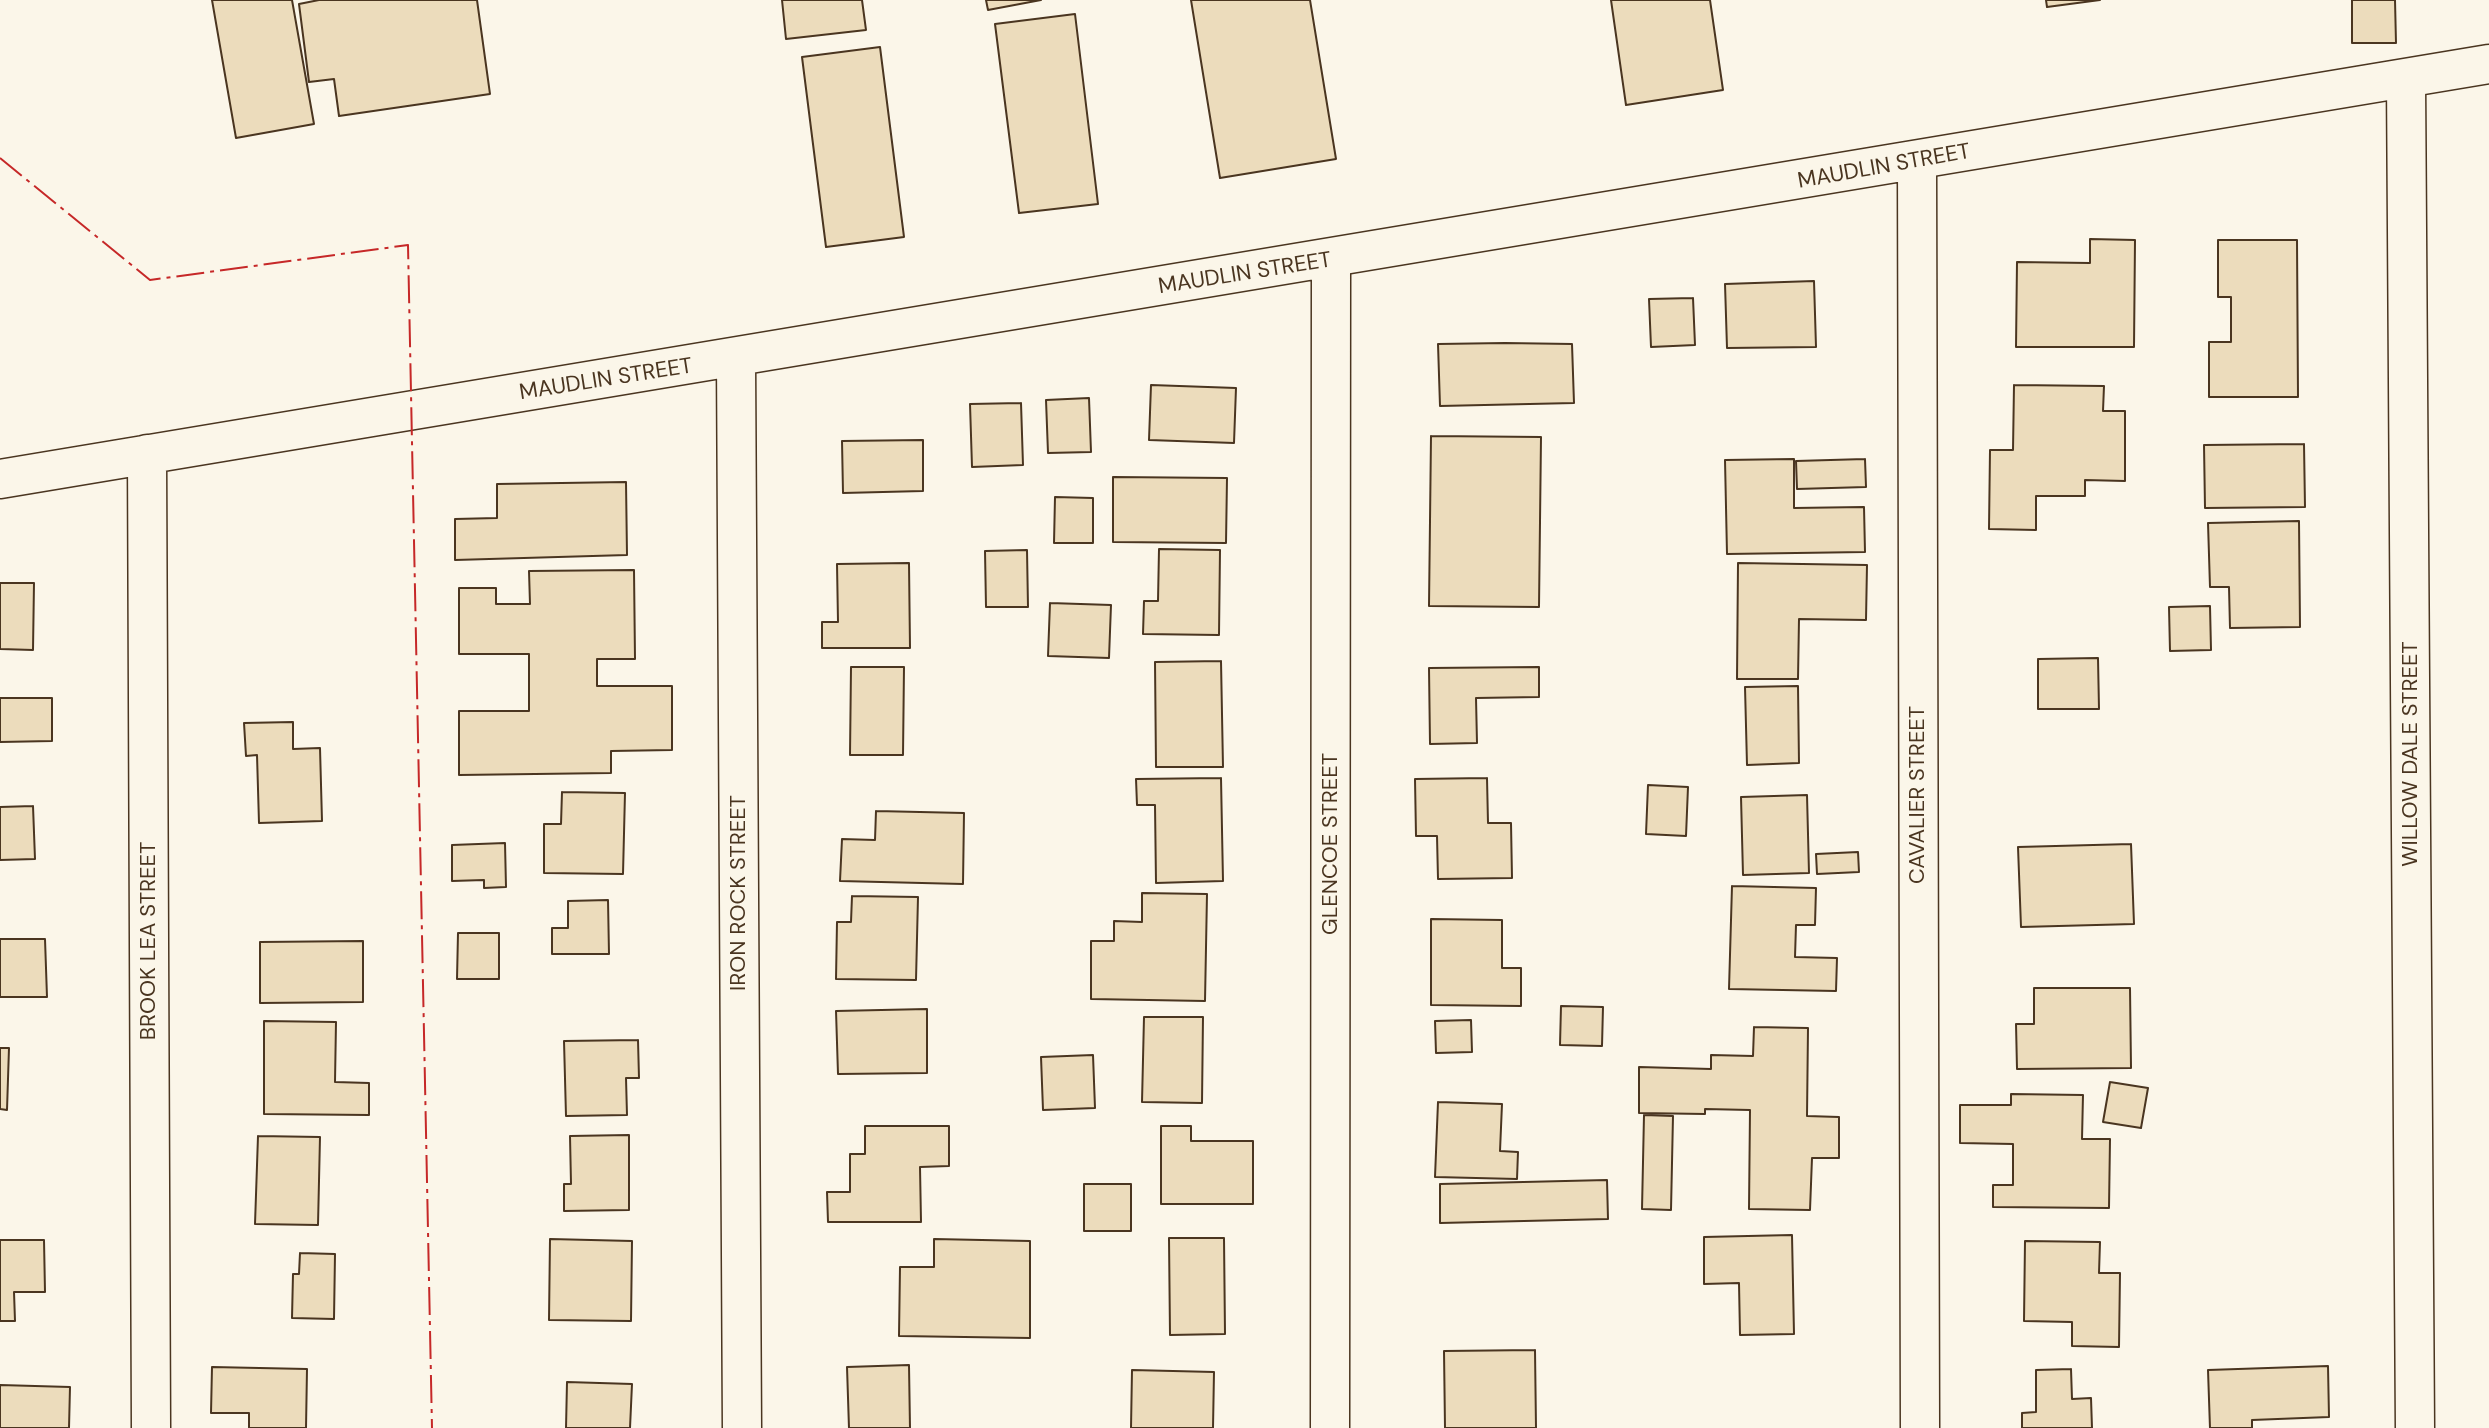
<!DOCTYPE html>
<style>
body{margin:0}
canvas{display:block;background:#fbf6e9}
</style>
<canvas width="2489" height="1428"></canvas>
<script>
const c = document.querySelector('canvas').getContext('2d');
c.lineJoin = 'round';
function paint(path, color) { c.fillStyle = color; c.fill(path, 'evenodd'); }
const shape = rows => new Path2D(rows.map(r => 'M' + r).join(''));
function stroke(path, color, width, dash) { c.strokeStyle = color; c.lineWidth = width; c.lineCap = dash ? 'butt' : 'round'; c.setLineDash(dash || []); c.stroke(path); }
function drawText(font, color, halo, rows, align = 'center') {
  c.font = font + ' "DM Sans",sans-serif'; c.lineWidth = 6; c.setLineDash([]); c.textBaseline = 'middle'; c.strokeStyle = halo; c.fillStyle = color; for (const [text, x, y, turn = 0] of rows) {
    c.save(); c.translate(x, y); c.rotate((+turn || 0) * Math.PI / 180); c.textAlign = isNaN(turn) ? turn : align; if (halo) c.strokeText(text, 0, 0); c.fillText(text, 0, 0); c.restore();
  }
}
const building = shape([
 [212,0,292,0,314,124,236,138,212,0],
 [477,0,490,94,339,116,334,79,309,82,299,4,319,0,477,0],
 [782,0,862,0,866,30,786,39,782,0],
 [986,0,1041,0,988,10,986,0],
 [1191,0,1310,0,1336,159,1220,178,1191,0],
 [1611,0,1710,0,1723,90,1626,105,1611,0],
 [2046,0,2100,0,2047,7,2046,0],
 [2352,0,2395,0,2396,43,2352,43,2352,0],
 [1075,14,1098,204,1019,213,995,24,1075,14],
 [880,47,904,237,826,247,802,57,880,47],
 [2090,239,2135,240,2134,347,2016,347,2017,262,2090,263,2090,239],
 [2218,240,2297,240,2298,397,2209,397,2209,342,2231,342,2231,297,2218,297,2218,240],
 [1814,281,1816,347,1727,348,1725,284,1814,281],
 [1693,298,1695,345,1651,347,1649,299,1693,298],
 [1505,343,1572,344,1574,403,1440,406,1438,344,1505,343],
 [1151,385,1236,388,1234,443,1149,440,1151,385],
 [2014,385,2104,386,2103,411,2125,411,2125,481,2085,480,2085,496,2036,496,2036,530,1989,529,1990,450,2013,450,2014,385],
 [1089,398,1091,452,1048,453,1046,400,1089,398],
 [1021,403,1023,465,972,467,970,404,1021,403],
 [1431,436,1541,437,1539,607,1429,606,1431,436],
 [923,440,923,491,843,493,842,441,923,440],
 [2304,444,2305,507,2205,508,2204,445,2304,444],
 [1794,459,1794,508,1864,507,1865,552,1727,554,1725,460,1794,459],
 [1865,459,1866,487,1797,489,1796,461,1865,459],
 [1113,477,1227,478,1226,543,1113,542,1113,477],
 [626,482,627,555,455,560,455,519,497,518,497,484,626,482],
 [1055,497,1093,498,1093,543,1054,543,1055,497],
 [2299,521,2300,627,2230,628,2229,587,2210,587,2208,523,2299,521],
 [1159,549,1220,550,1219,635,1143,634,1144,601,1158,601,1159,549],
 [1027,550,1028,607,986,607,985,551,1027,550],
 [909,563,910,648,822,648,822,622,838,622,837,564,909,563],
 [1738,563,1867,565,1866,620,1799,619,1798,679,1737,679,1738,563],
 [634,570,635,659,597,659,597,686,672,686,672,750,611,751,611,773,459,775,459,711,529,711,529,654,459,654,459,588,496,588,496,604,530,604,529,571,634,570],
 [0,583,34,583,33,650,0,649,0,583],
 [1050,603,1111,605,1109,658,1048,656,1050,603],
 [2210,606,2211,650,2170,651,2169,607,2210,606],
 [2098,658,2099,709,2038,709,2038,659,2098,658],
 [1221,661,1223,767,1156,767,1155,662,1221,661],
 [851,667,904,667,903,755,850,755,851,667],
 [1539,667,1539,697,1476,698,1477,743,1430,744,1429,668,1539,667],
 [1798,686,1799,763,1747,765,1745,687,1798,686],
 [0,698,52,698,52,741,0,742,0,698],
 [293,722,293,749,320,748,322,821,259,823,257,755,246,756,244,723,293,722],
 [1221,778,1223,881,1156,883,1155,805,1137,805,1136,779,1221,778],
 [1487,778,1488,823,1511,823,1512,878,1438,879,1437,836,1416,836,1415,779,1487,778],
 [1648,785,1688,787,1686,836,1646,834,1648,785],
 [562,792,625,793,623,874,544,873,544,824,561,824,562,792],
 [1807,795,1809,873,1743,875,1741,797,1807,795],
 [33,806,35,859,0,860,0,807,33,806],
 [876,811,964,813,963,884,840,881,842,839,875,840,876,811],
 [505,843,506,887,484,888,484,880,452,881,452,845,505,843],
 [2131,844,2134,924,2021,927,2018,847,2131,844],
 [1858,852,1859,872,1817,874,1816,854,1858,852],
 [1732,886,1816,888,1815,925,1796,925,1795,957,1837,958,1836,991,1729,989,1732,886],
 [1142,893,1207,894,1205,1001,1091,999,1091,941,1114,941,1114,921,1142,922,1142,893],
 [852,896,918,897,916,980,836,979,837,922,851,922,852,896],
 [608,900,609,954,552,954,552,928,568,928,568,901,608,900],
 [1431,919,1502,920,1502,968,1521,968,1521,1006,1431,1005,1431,919],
 [458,933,499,933,499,979,457,979,458,933],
 [0,939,45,939,47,997,0,997,0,939],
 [363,941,363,1002,260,1003,260,942,363,941],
 [2034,988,2130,988,2131,1068,2017,1069,2016,1024,2034,1024,2034,988],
 [1561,1006,1603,1007,1602,1046,1560,1045,1561,1006],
 [927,1009,927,1073,838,1074,836,1011,927,1009],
 [1144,1017,1203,1017,1202,1103,1142,1102,1144,1017],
 [1471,1020,1472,1052,1436,1053,1435,1021,1471,1020],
 [264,1021,336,1022,335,1082,369,1083,369,1115,264,1114,264,1021],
 [1754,1027,1808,1028,1807,1116,1839,1117,1839,1158,1812,1158,1810,1210,1749,1209,1750,1110,1705,1109,1705,1114,1639,1113,1639,1067,1711,1069,1711,1055,1753,1056,1754,1027],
 [638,1040,639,1078,626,1078,627,1115,566,1116,564,1041,638,1040],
 [0,1048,9,1048,7,1110,0,1109,0,1048],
 [1093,1055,1095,1108,1043,1110,1041,1057,1093,1055],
 [2110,1082,2148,1088,2141,1128,2103,1122,2110,1082],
 [2011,1094,2083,1095,2082,1139,2110,1139,2109,1208,1993,1207,1993,1185,2013,1185,2013,1144,1960,1143,1960,1105,2011,1105,2011,1094],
 [1438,1102,1502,1104,1500,1151,1518,1152,1517,1179,1435,1177,1438,1102],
 [1644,1115,1673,1116,1671,1210,1642,1209,1644,1115],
 [865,1126,949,1126,949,1166,920,1167,921,1222,828,1222,827,1192,850,1192,850,1154,865,1154,865,1126],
 [1161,1126,1191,1126,1191,1141,1253,1141,1253,1204,1161,1204,1161,1126],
 [629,1135,629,1210,564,1211,564,1184,571,1184,570,1136,629,1135],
 [258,1136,320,1137,318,1225,255,1224,258,1136],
 [1607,1180,1608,1219,1440,1223,1440,1184,1607,1180],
 [1084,1184,1131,1184,1131,1231,1084,1231,1084,1184],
 [1792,1235,1794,1334,1740,1335,1739,1283,1704,1284,1704,1237,1792,1235],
 [1169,1238,1224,1238,1225,1334,1170,1335,1169,1238],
 [550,1239,632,1241,631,1321,549,1320,550,1239],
 [934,1239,1030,1241,1030,1338,899,1336,900,1267,934,1267,934,1239],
 [0,1240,44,1240,45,1292,14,1292,15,1321,0,1321,0,1240],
 [2025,1241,2100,1242,2099,1273,2120,1273,2119,1347,2072,1346,2072,1322,2024,1321,2025,1241],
 [300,1253,335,1254,334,1319,292,1318,293,1274,299,1274,300,1253],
 [1535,1350,1536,1428,1445,1428,1444,1351,1535,1350],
 [909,1365,910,1428,849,1428,847,1367,909,1365],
 [2328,1366,2329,1417,2252,1420,2252,1428,2210,1428,2208,1370,2328,1366],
 [212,1367,307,1369,306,1428,249,1428,249,1413,211,1413,212,1367],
 [2071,1369,2072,1399,2091,1398,2092,1428,2022,1428,2022,1413,2036,1412,2036,1370,2071,1369],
 [1132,1370,1214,1372,1213,1428,1131,1428,1132,1370],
 [567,1382,632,1384,630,1428,566,1428,567,1382],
 [0,1385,70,1387,69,1428,0,1428,0,1385]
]);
paint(building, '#ecdcbc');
stroke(building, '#4a3520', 2);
const minor = shape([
 [2406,80,2415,1428],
 [1917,161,1920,1428],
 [736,359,742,1428],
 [147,454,151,1428],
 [0,479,2489,64],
 [1330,1428,1331,260]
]);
stroke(minor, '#4a3520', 41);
stroke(minor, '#fbf6e9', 38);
stroke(shape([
 [0,158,150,280,408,245,432,1428]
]), '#c62828', 2, [28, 6, 4, 6]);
drawText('22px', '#4a3520', '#fbf6e9', [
 ["MAUDLIN STREET",1884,167,-10],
 ["MAUDLIN STREET",1245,274,-9],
 ["MAUDLIN STREET",606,380,-9],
 ["WILLOW DALE STREET",2411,754,-90],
 ["CAVALIER STREET",1918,795,-90],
 ["GLENCOE STREET",1331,844,-90],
 ["IRON ROCK STREET",739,893,-90],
 ["BROOK LEA STREET",149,941,-90]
]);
</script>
